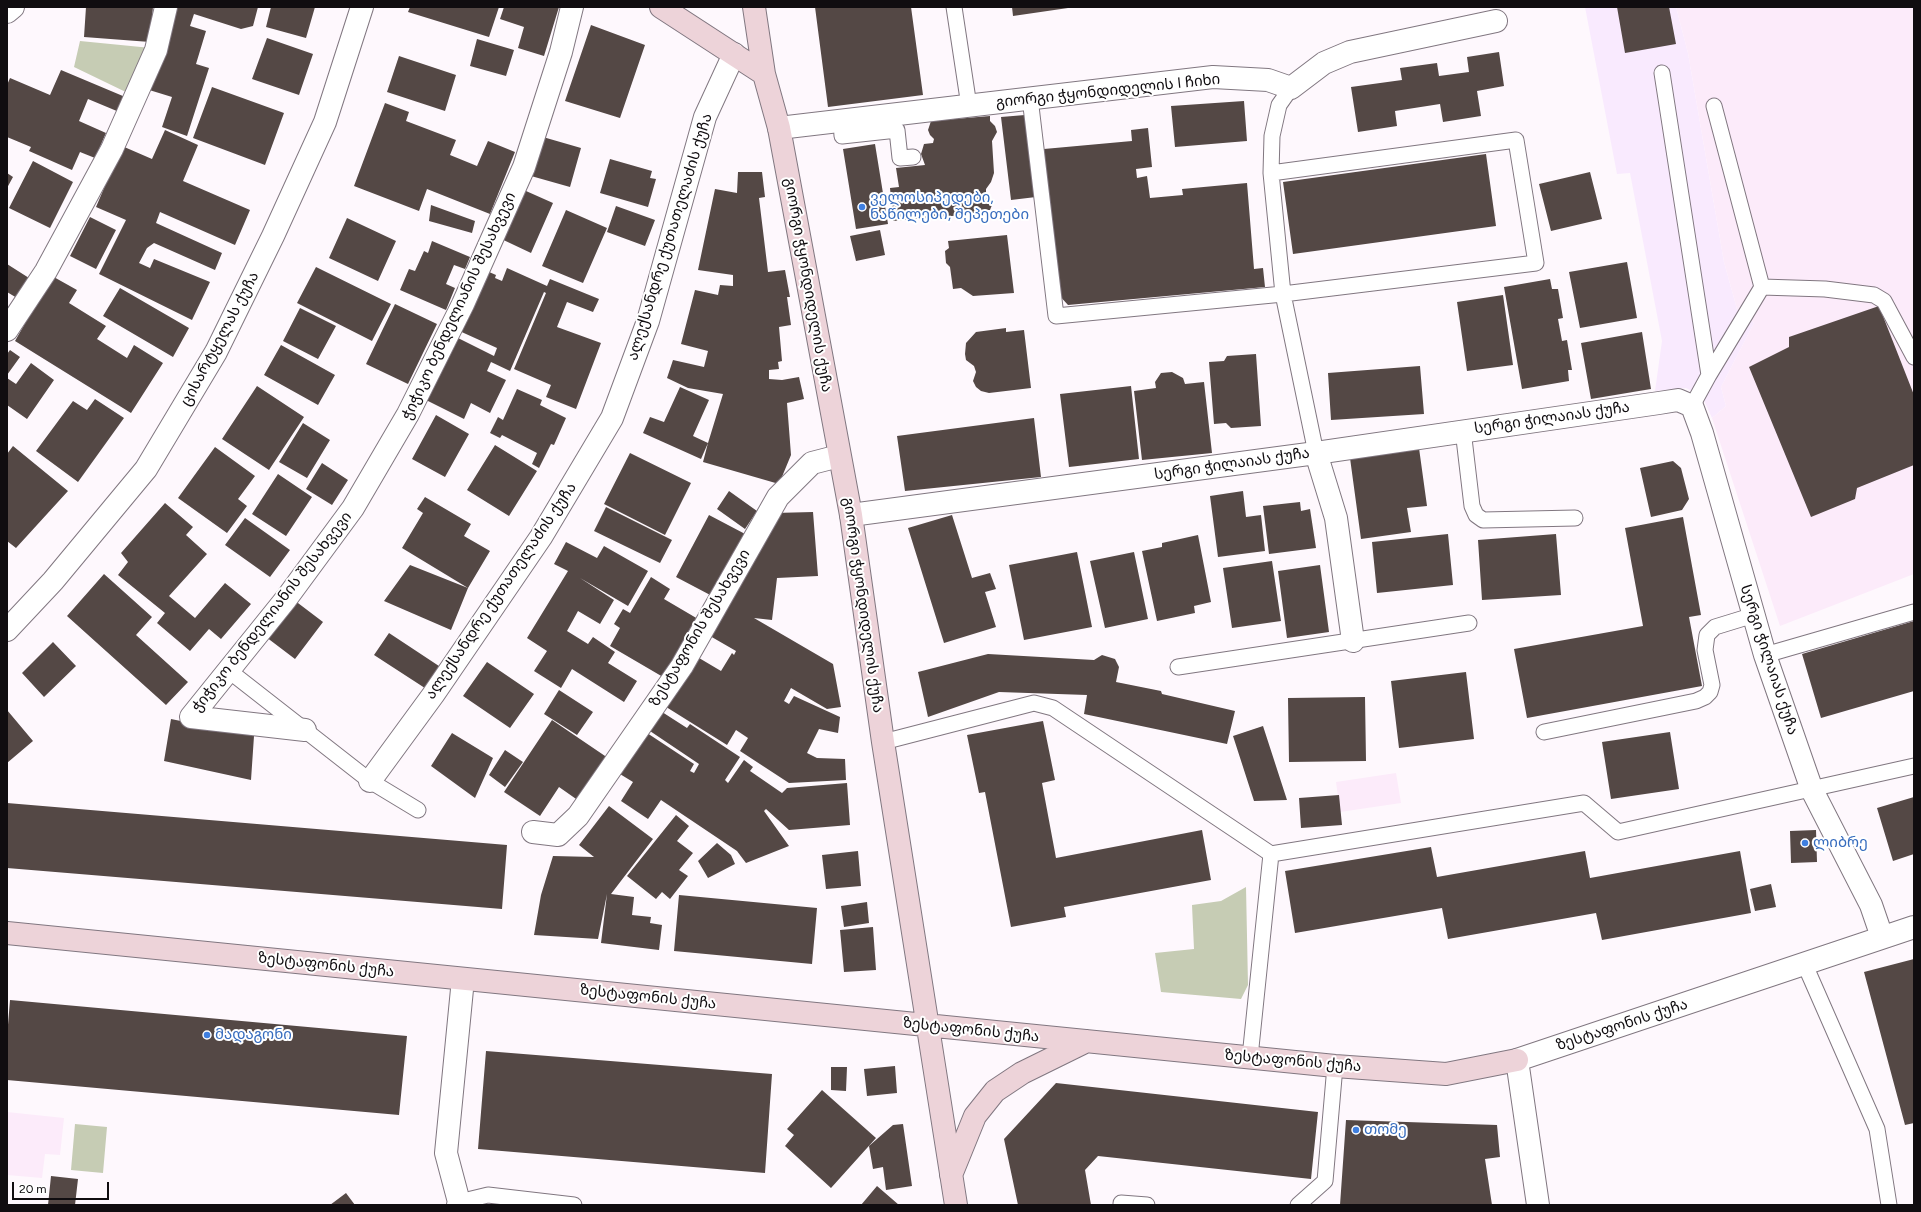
<!DOCTYPE html>
<meta charset="utf-8">
<style>
body{margin:0}
#map{position:relative;width:1921px;height:1212px;overflow:hidden;background:#fef8fd;font-family:Figtree,sans-serif}
canvas{display:block}
.frame{position:absolute;inset:0;border:8px solid #100d10;pointer-events:none}
.scale{position:absolute;left:12px;top:1182px;width:97px;height:18px;box-sizing:border-box;border:2px solid #100d10;border-top:0;padding-left:5px;font-size:12px;line-height:14px;white-space:nowrap;color:#100d10;-webkit-text-stroke:3px #fff;paint-order:stroke}
</style>
<div id="map">
<canvas width="1921" height="1212"></canvas>
<div class="frame"></div>
<div class="scale">20 m</div>
</div>
<script>
const c = document.querySelector('canvas').getContext('2d');
c.lineJoin = 'round';
function paint(path, color) { c.fillStyle = color; c.fill(path, 'evenodd'); }
const shape = rows => new Path2D(rows.map(r => 'M' + r).join(''));
function stroke(path, color, width, dash) { c.strokeStyle = color; c.lineWidth = width; c.lineCap = dash ? 'butt' : 'round'; c.setLineDash(dash || []); c.stroke(path); }
function drawText(font, color, halo, rows, align = 'center') {
  c.font = font + ' Figtree,"Noto Sans Georgian",sans-serif'; c.lineWidth = 4; c.setLineDash([]); c.textBaseline = 'middle'; c.strokeStyle = halo; c.fillStyle = color; for (const [text, x, y, turn = 0] of rows) {
    c.save(); c.translate(x, y); c.rotate((+turn || 0) * Math.PI / 180); c.textAlign = isNaN(turn) ? turn : align; if (halo) c.strokeText(text, 0, 0); c.fillText(text, 0, 0); c.restore();
  }
}
paint(shape([
 [1585,7,1676,7,1688,53,1724,262,1737,309,1754,323,1721,387,1726,406,1712,418,1702,396,1686,388,1655,391,1662,341,1630,173,1617,174]
]), '#f9eafe');
paint(shape([
 [1676,7,1914,7,1914,574,1780,626,1712,418,1726,406,1721,387,1754,323,1737,309,1724,262,1688,53],
 [1396,773,1401,803,1340,812,1336,782],
 [7,1112,64,1118,60,1155,45,1154,42,1178,7,1175]
]), '#fcebfa');
paint(shape([
 [80,41,151,48,132,95,74,67],
 [1246,887,1248,985,1241,999,1161,992,1155,953,1194,949,1192,905,1221,901],
 [75,1124,107,1127,103,1173,71,1170]
]), '#c6ccb4');
paint(shape([
 [86,7,153,7,150,42,84,37],
 [173,7,258,7,253,26,241,29,194,14,190,26,206,31,196,64,209,68,187,136,162,127,172,97,146,89],
 [271,7,315,7,306,38,266,27],
 [410,7,499,7,489,37,408,12],
 [504,7,559,7,544,56,518,48,524,27,500,19],
 [815,7,911,7,923,95,828,107],
 [1012,7,1068,7,1068,8,1013,16],
 [1617,7,1669,7,1676,44,1625,53],
 [591,25,645,45,620,118,565,101],
 [267,38,313,54,299,95,252,79],
 [477,39,514,50,506,76,470,66],
 [1499,52,1504,86,1477,91,1481,116,1443,122,1440,104,1395,111,1397,126,1358,132,1351,87,1402,80,1400,68,1437,63,1439,76,1469,72,1467,57],
 [399,56,456,75,445,111,387,92],
 [61,70,130,99,124,114,88,99,79,121,106,133,95,158,80,152,72,170,29,151,31,147,7,137,7,85,10,78,50,95],
 [212,87,284,113,265,165,193,138],
 [1244,101,1247,141,1175,147,1171,106],
 [385,103,409,112,406,121,456,140,450,155,477,166,488,141,515,152,490,214,427,189,419,211,354,186],
 [1025,115,1036,197,1011,200,1001,117],
 [990,116,990,121,995,126,997,132,992,141,994,173,991,182,986,189,986,197,992,205,990,210,987,210,987,213,893,221,890,188,899,187,896,168,925,165,921,154,924,144,933,143,934,139,930,135,928,130,931,121],
 [1148,128,1152,167,1136,169,1137,178,1147,176,1150,198,1183,195,1182,189,1247,183,1254,269,1263,268,1265,287,1068,305,1058,294,1044,149,1132,141,1131,130],
 [165,130,198,145,183,181,250,210,235,245,160,212,156,223,222,253,215,270,154,243,147,248,139,263,150,268,154,259,210,282,192,320,99,274,126,220,96,207,122,146,152,159],
 [536,135,581,148,570,187,524,174],
 [875,144,888,224,856,229,843,149],
 [1486,154,1496,226,1293,254,1283,182],
 [610,159,652,171,650,178,656,179,648,207,600,193],
 [33,161,73,182,50,228,9,208],
 [738,172,762,172,765,197,759,198,768,272,785,270,790,297,787,297,791,325,779,327,782,361,778,362,779,369,769,370,769,379,782,380,799,377,804,399,787,403,791,455,779,484,703,462,708,443,701,459,643,433,650,417,664,422,680,387,709,400,693,436,708,443,723,394,688,388,667,378,673,360,704,367,708,351,681,344,695,290,718,295,720,285,733,286,733,275,698,270,715,189,737,193],
 [1590,172,1602,219,1551,231,1539,184],
 [7,173,13,177,7,188],
 [517,187,553,203,531,253,495,236],
 [431,205,475,221,472,233,429,221],
 [616,206,655,220,645,246,607,232],
 [566,210,607,228,583,283,542,266],
 [90,217,116,230,96,269,70,256],
 [347,218,396,241,378,281,329,258],
 [880,230,885,255,856,261,850,236],
 [1007,235,1014,293,973,296,961,288,953,289,950,267,946,263,945,251,949,248,948,241],
 [432,241,470,257,465,269,454,265,446,284,455,288,446,310,400,290,409,269,415,271,424,251,428,253],
 [1627,262,1637,318,1580,328,1569,272],
 [7,264,29,278,17,298,7,292],
 [316,267,391,304,372,341,297,303],
 [480,268,496,275,495,278,502,281,507,268,547,286,550,279,599,299,593,312,567,302,557,327,601,343,576,409,546,397,551,385,514,369,546,293,544,292,510,371,491,362,487,371,506,380,490,413,471,403,464,419,422,398,454,336,494,356,497,348,455,329],
 [52,276,77,290,69,303,106,326,97,339,127,358,134,345,163,363,131,413,15,341],
 [1550,279,1552,289,1558,289,1563,318,1558,319,1562,341,1567,340,1572,370,1568,370,1569,381,1522,389,1504,287],
 [120,288,189,328,173,357,103,316],
 [1503,295,1513,365,1467,371,1457,302],
 [395,304,437,324,408,384,366,364],
 [1879,306,1914,395,1914,465,1857,488,1855,499,1811,517,1749,367,1789,347,1789,337],
 [300,308,336,326,318,359,283,341],
 [1006,328,1006,332,1024,330,1031,388,989,393,981,391,976,387,973,381,976,372,974,366,966,360,965,354,966,343,976,332],
 [1642,332,1651,389,1591,399,1581,343],
 [281,345,335,375,318,405,264,375],
 [10,350,20,357,7,375,7,354],
 [1256,354,1261,426,1231,428,1226,423,1214,424,1209,362,1224,361,1227,356],
 [31,363,54,380,27,419,7,405,7,378,16,384],
 [1420,366,1424,414,1331,420,1328,373],
 [1172,372,1183,378,1185,384,1204,382,1212,453,1142,460,1134,391,1156,388,1155,382,1161,373],
 [257,386,304,417,269,470,222,439],
 [1131,386,1139,459,1069,467,1060,394],
 [517,389,542,400,540,405,566,418,554,445,551,444,539,468,532,464,537,453,502,435,500,438,490,433,498,417,503,420],
 [95,399,124,418,78,482,36,451,73,401,87,410],
 [436,415,469,434,445,477,412,459],
 [1034,418,1041,477,905,491,897,436],
 [303,423,330,440,307,478,279,462],
 [495,445,537,471,509,516,467,490],
 [13,446,68,491,16,548,7,541,7,454],
 [215,447,255,476,238,499,247,506,227,533,178,498],
 [1419,448,1427,506,1407,508,1411,532,1361,539,1350,458],
 [630,453,691,483,665,535,604,504],
 [1673,461,1681,468,1689,499,1682,510,1651,517,1640,468],
 [322,463,348,480,332,505,306,489],
 [278,474,312,497,286,536,252,514],
 [729,491,757,511,745,529,717,509],
 [1243,491,1246,517,1261,515,1265,551,1218,557,1210,496],
 [425,497,471,524,464,536,490,551,468,588,402,548,423,513,417,509],
 [1300,502,1301,511,1310,509,1316,548,1269,554,1263,506],
 [165,503,193,527,186,535,207,554,169,596,195,618,225,583,251,604,221,639,209,629,190,651,157,623,165,613,118,575,128,562,121,553],
 [606,507,672,540,660,563,594,531],
 [813,512,818,576,777,578,772,620,754,618,833,664,841,707,827,709,791,688,784,701,789,704,794,696,840,717,838,733,819,729,807,753,817,758,845,759,846,780,789,783,740,751,748,738,736,730,727,745,663,705,694,655,721,671,732,653,734,655,736,651,710,636,774,513],
 [709,515,747,535,714,597,676,577],
 [952,515,972,578,990,573,996,589,985,592,996,627,944,643,908,528],
 [1683,517,1701,615,1689,617,1702,686,1527,718,1514,649,1643,626,1625,528],
 [245,518,290,550,270,577,225,545],
 [1448,534,1453,585,1377,593,1372,542],
 [1556,534,1561,595,1482,600,1478,540],
 [1198,535,1211,602,1194,606,1195,613,1157,621,1142,551,1162,547,1162,543],
 [566,542,597,558,604,546,648,571,628,606,580,578,614,600,600,624,578,611,567,631,588,644,593,637,615,652,608,663,637,681,624,702,572,669,561,688,534,671,547,651,527,638,568,571,554,564],
 [1077,552,1092,627,1024,640,1009,565],
 [1134,552,1148,619,1105,628,1090,561],
 [1272,561,1281,621,1232,628,1223,568],
 [410,565,468,588,451,630,384,601],
 [1320,565,1329,632,1287,638,1278,571],
 [104,574,152,617,136,635,188,682,166,705,67,616],
 [651,577,670,589,664,599,698,619,663,677,610,646,620,628,614,624,623,609,630,613],
 [294,600,323,622,295,659,266,637],
 [1914,621,1914,691,1821,718,1802,654],
 [389,633,445,670,431,692,374,655],
 [53,642,76,666,44,697,22,673],
 [988,654,1094,660,1102,655,1115,659,1119,667,1116,682,1161,691,1162,694,1235,711,1227,744,1084,714,1087,695,999,692,928,717,918,672],
 [487,662,534,694,510,728,463,696],
 [1466,672,1474,739,1399,748,1391,681],
 [559,690,593,712,577,735,544,714],
 [1365,697,1366,761,1289,762,1288,698],
 [7,710,33,741,7,763],
 [659,710,687,728,690,724,740,757,725,780,728,783,744,760,753,767,750,771,782,793,787,788,847,783,850,825,789,830,766,809,764,811,789,846,746,863,737,851,661,800,648,819,621,801,633,782,615,771,644,731,694,764,690,771,694,773,699,764,647,729],
 [171,719,254,736,251,780,164,761],
 [552,720,608,758,579,801,559,787,540,816,504,792],
 [1043,721,1055,780,1042,783,1056,858,1202,830,1211,880,1064,907,1066,917,1011,927,985,792,979,793,967,735],
 [1263,726,1287,800,1254,801,1233,736],
 [1670,732,1679,789,1611,799,1602,742],
 [452,733,493,758,475,798,431,766],
 [505,750,523,762,505,787,489,775],
 [1339,795,1342,825,1301,828,1299,798],
 [1914,797,1914,854,1893,861,1877,808],
 [7,803,507,845,502,909,7,868],
 [609,806,653,839,611,894,634,897,632,915,651,917,650,923,662,925,659,950,601,943,607,894,598,939,534,935,541,895,553,856,594,857,579,845],
 [676,815,689,826,677,841,693,853,679,870,688,876,670,899,662,892,656,899,627,876],
 [1816,830,1817,862,1791,863,1790,831],
 [717,843,731,855,735,864,708,878,698,861],
 [1431,847,1437,877,1585,851,1590,878,1740,851,1751,913,1602,940,1596,913,1448,939,1442,908,1295,933,1285,871],
 [858,851,861,886,826,889,822,855],
 [1771,884,1776,907,1755,911,1750,889],
 [679,895,817,908,812,964,674,951],
 [867,902,869,923,844,927,841,906],
 [873,927,876,970,844,972,840,930],
 [1914,959,1914,1123,1905,1125,1864,972],
 [10,1000,407,1036,399,1115,7,1080,7,1037],
 [486,1051,772,1074,765,1173,478,1149],
 [895,1066,897,1093,867,1096,864,1069],
 [831,1067,847,1067,846,1091,831,1090],
 [1056,1083,1318,1112,1311,1179,1098,1156,1085,1170,1091,1205,1018,1205,1004,1139],
 [822,1090,876,1138,831,1188,785,1146,794,1135,787,1129],
 [1346,1120,1497,1125,1500,1157,1485,1159,1492,1205,1340,1205],
 [903,1124,912,1186,886,1190,883,1167,873,1169,869,1146,893,1125],
 [51,1176,78,1179,75,1205,48,1205],
 [877,1186,899,1205,861,1205],
 [346,1193,355,1205,330,1205]
]), '#544845');
const lane = shape([
 [954,7,969,106],
 [1662,73,1709,375,1692,406],
 [1291,88,1279,105,1272,136,1271,173,1283,294,1316,453],
 [1030,98,1056,316,1283,294,1536,263,1516,140,1271,173],
 [841,121,842,136,897,130,900,158,913,157],
 [1762,287,1825,289,1874,295,1884,301,1914,357],
 [1709,375,1762,287,1714,106],
 [1463,430,1472,506,1476,515,1483,520,1575,518],
 [1765,655,1914,612],
 [1178,667,1469,623],
 [228,670,370,781,418,810],
 [1544,732,1696,701,1705,697,1710,692,1712,685,1705,650,1707,635,1715,627,1754,615],
 [883,742,1034,703,1053,708,1271,854],
 [1805,965,1877,1129,1889,1205],
 [1250,1057,1271,854,1584,803,1618,832,1914,766],
 [459,1202,488,1195,574,1205],
 [1121,1205,1121,1203,1147,1205],
 [1298,1205,1325,1181,1335,1066]
]);
const street = shape([
 [7,12,13,7],
 [779,128,1213,77,1268,80,1291,88,1324,63,1350,52,1496,21],
 [7,330,46,271,112,149,156,50,166,7],
 [1316,453,1336,518,1353,641],
 [851,515,1316,453,1659,403,1678,400,1692,406,1702,433,1765,655,1812,790,1871,905,1882,937],
 [7,630,53,581,146,469,216,352,273,236,325,122,362,7],
 [305,730,191,717,286,599,353,508,408,414,463,304,524,167,561,52,572,7],
 [370,781,433,695,541,537,612,418,648,321,705,117,734,54],
 [533,832,558,835,578,816,682,666,778,497,812,463,839,456],
 [458,1205,459,1202,446,1153,463,979],
 [1538,1205,1517,1060,1914,927]
]);
const secondary = shape([
 [661,7,764,74],
 [754,7,764,74,779,128,851,515,883,742,956,1205],
 [7,933,1335,1066,1446,1074,1517,1060],
 [951,1175,975,1116,995,1091,1022,1073,1087,1041]
]);
stroke(lane, '#817780', 17);
stroke(street, '#817780', 24);
stroke(secondary, '#817780', 24);
stroke(lane, '#fff', 15);
stroke(street, '#fff', 22);
stroke(secondary, '#edd3d9', 22);
for (const [x, y, r, color] of [
 [862,207,4,"#3f7fe0"],
 [1805,843,4,"#3f7fe0"],
 [207,1035,4,"#3f7fe0"],
 [1356,1130,4,"#3f7fe0"]
]) { const dot = new Path2D(); dot.arc(x, y, r, 0, 2 * Math.PI); c.fillStyle = color; c.fill(dot); stroke(dot, '#fff', 1.5); }
drawText('15px', '#100d10', '#fff', [
 ["გიორგი ჭყონდიდელის I ჩიხი",1108,91,-6],
 ["ალექსანდრე ქუთათელაძის ქუჩა",670,237,-73],
 ["გიორგი ჭყონდიდელის ქუჩა",808,285,80],
 ["ჭიჭიკო ბენდელიანის შესახვევი",459,306,-65],
 ["ცისარტყელას ქუჩა",220,339,-62],
 ["სერგი ჭილაიას ქუჩა",1552,418,-8],
 ["სერგი ჭილაიას ქუჩა",1232,464,-8],
 ["ალექსანდრე ქუთათელაძის ქუჩა",501,591,-56],
 ["გიორგი ჭყონდიდელის ქუჩა",863,605,82],
 ["ჭიჭიკო ბენდელიანის შესახვევი",272,612,-52],
 ["ზესტაფონის შესახვევი",700,628,-59],
 ["სერგი ჭილაიას ქუჩა",1769,660,72],
 ["ზესტაფონის ქუჩა",326,965,6],
 ["ზესტაფონის ქუჩა",648,997,6],
 ["ზესტაფონის ქუჩა",1622,1025,-18],
 ["ზესტაფონის ქუჩა",971,1030,6],
 ["ზესტაფონის ქუჩა",1293,1061,5]
]);
drawText('15px', '#366cbe', '#fff', [
 ["ველოსიპედები,",870,198],
 ["ნაწილები, შეპეთები",870,215],
 ["ლიბრე",1813,843],
 ["მადაგონი",215,1035],
 ["თომე",1364,1130]
], 'left');
</script>
